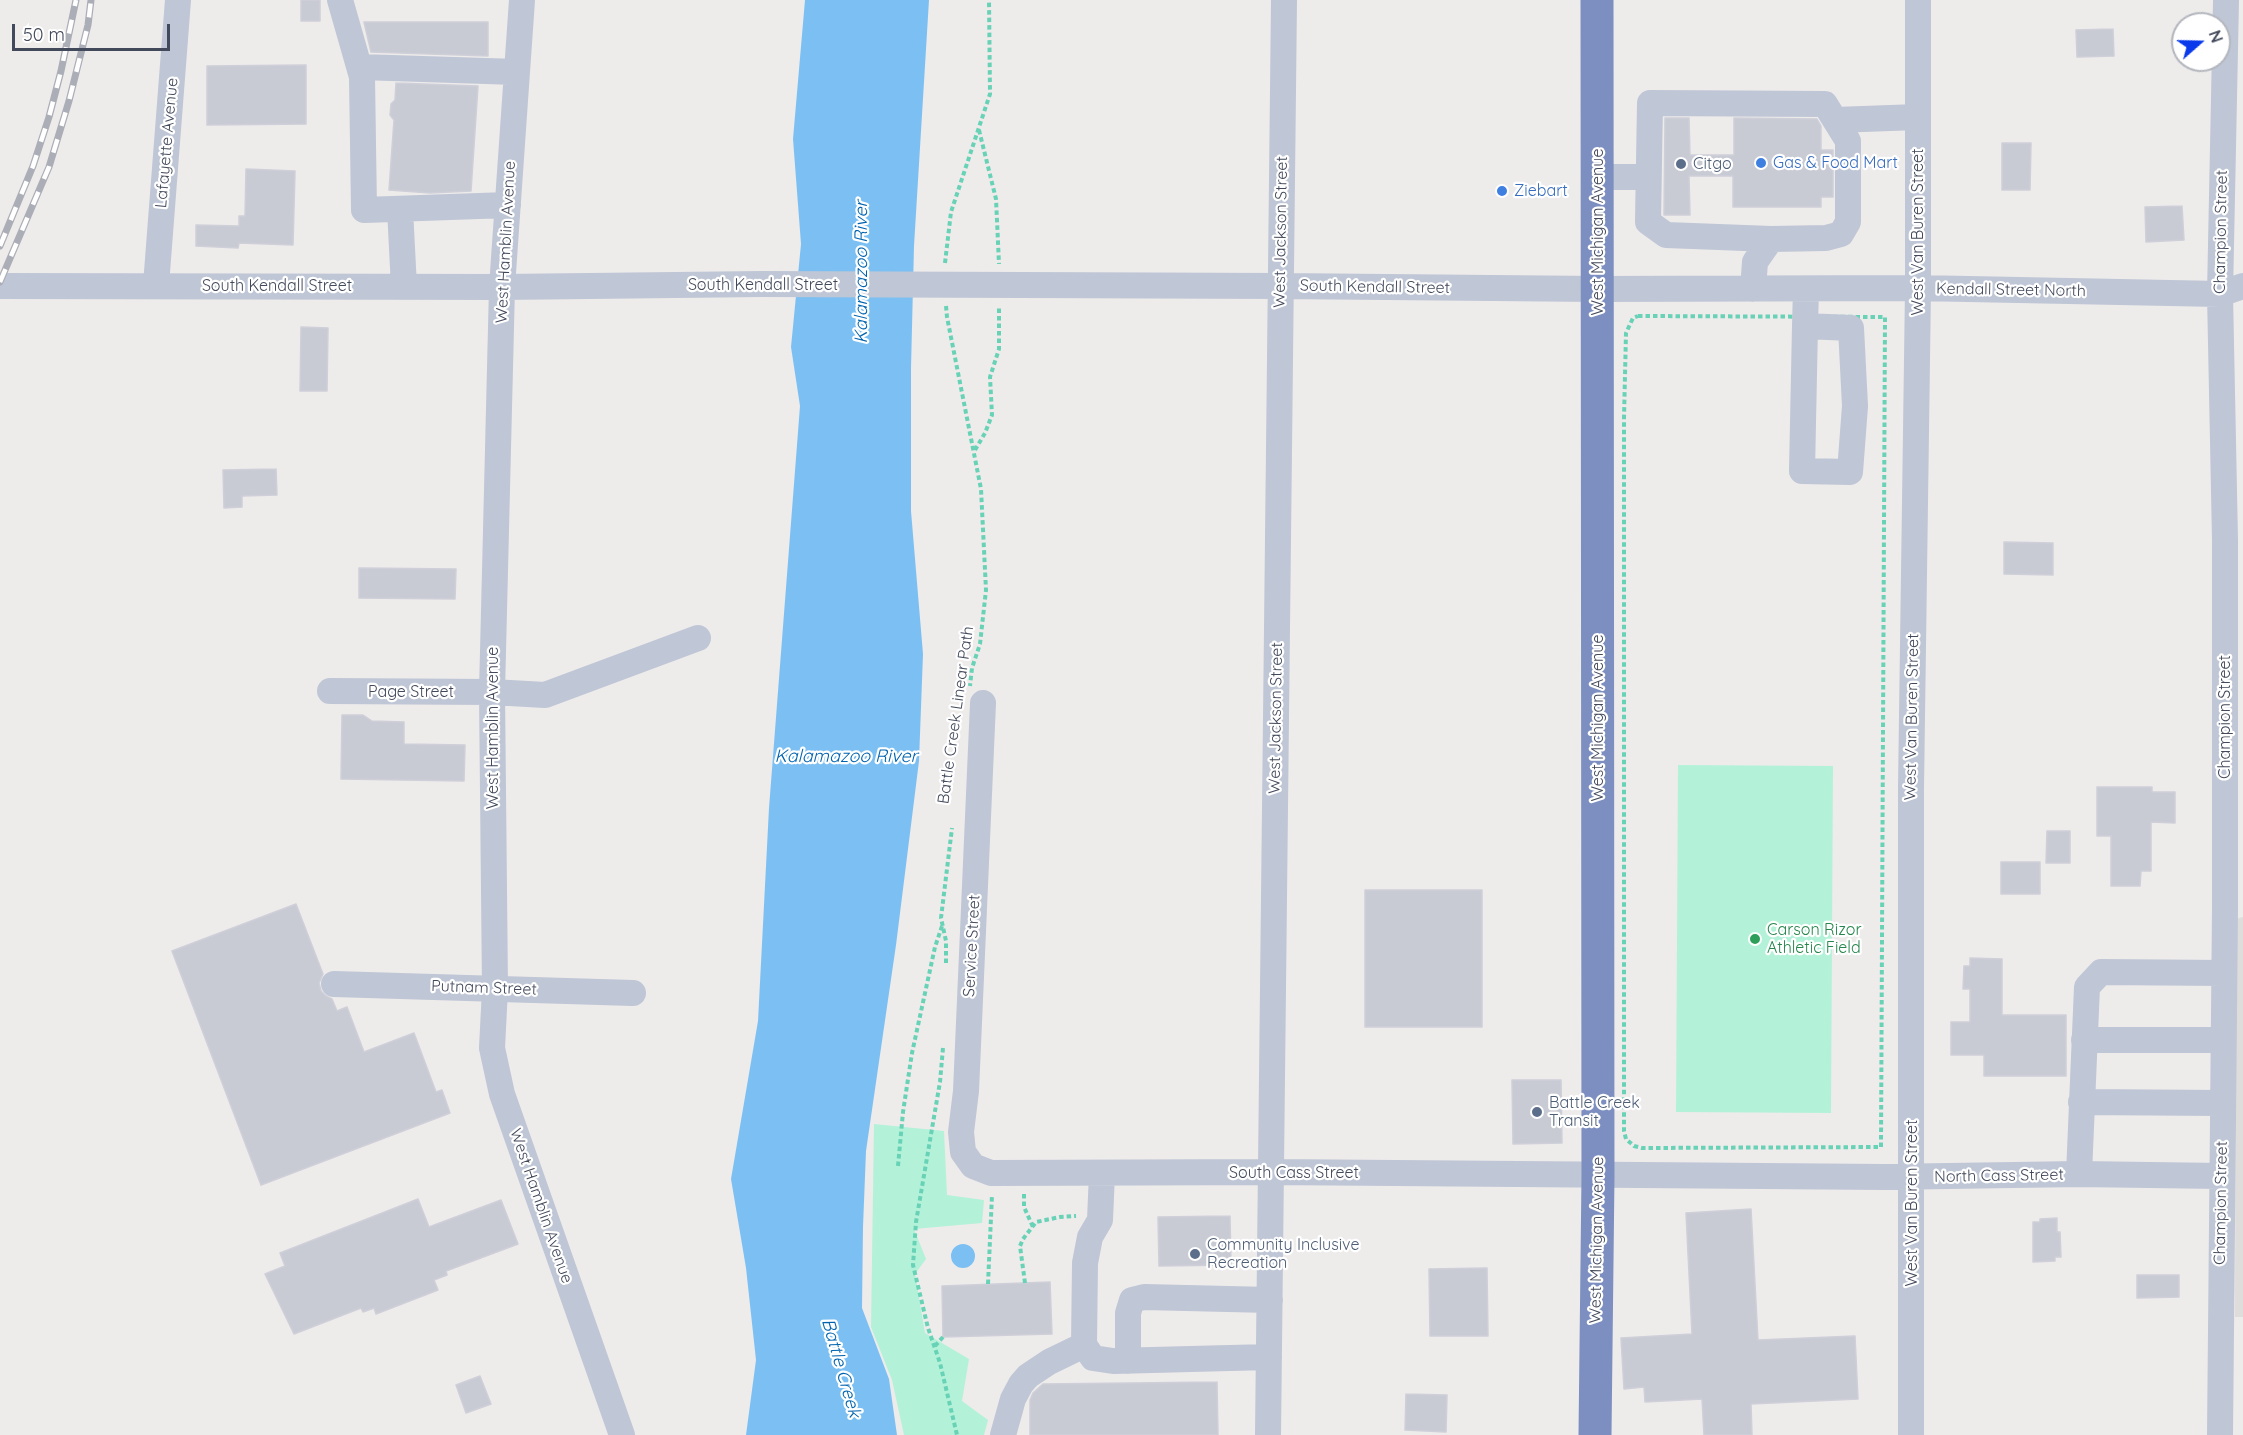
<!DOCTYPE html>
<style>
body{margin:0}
#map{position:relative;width:2243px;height:1435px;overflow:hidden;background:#eeebeb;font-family:Quicksand,sans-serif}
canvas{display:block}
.north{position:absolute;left:2171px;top:12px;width:60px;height:60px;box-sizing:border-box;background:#fff;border:2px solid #b3b6bd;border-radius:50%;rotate:70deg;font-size:16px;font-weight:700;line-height:24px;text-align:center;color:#42495a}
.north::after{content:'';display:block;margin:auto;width:21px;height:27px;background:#0939ea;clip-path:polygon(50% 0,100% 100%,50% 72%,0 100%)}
.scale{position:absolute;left:12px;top:24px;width:158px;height:27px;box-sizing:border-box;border:3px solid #42495a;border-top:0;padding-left:8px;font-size:18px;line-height:21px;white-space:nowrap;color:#42495a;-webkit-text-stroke:4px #fff;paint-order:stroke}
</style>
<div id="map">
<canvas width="2243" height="1435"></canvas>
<div class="north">N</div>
<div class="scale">50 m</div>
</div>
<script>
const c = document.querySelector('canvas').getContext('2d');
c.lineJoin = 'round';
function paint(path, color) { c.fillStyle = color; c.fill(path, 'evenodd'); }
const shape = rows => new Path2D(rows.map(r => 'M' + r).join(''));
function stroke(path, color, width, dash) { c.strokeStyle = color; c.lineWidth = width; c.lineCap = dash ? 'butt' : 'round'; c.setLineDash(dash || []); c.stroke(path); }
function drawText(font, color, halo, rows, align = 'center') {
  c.font = font + ' Quicksand,sans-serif'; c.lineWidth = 4.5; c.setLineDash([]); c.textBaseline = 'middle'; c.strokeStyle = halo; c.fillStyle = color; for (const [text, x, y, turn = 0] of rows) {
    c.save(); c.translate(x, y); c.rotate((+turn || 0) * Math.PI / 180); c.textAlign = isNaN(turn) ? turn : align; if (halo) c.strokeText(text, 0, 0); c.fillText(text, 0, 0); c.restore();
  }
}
paint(shape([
 [2243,917,2243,1317,2235,1317,2236,919]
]), '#dfdddc');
paint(shape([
 [1678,765,1833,766,1831,1113,1676,1112],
 [874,1124,944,1131,947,1195,984,1200,982,1223,914,1229,926,1259,915,1274,925,1333,969,1359,962,1401,988,1420,984,1435,904,1435,892,1380,871,1327]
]), '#b3f2d9');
paint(shape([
 [805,0,929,0,914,246,911,368,911,511,923,654,919,761,896,945,866,1151,863,1227,862,1308,889,1379,897,1435,746,1435,756,1360,746,1268,731,1179,758,1021,769,808,800,406,791,347,801,244,793,139],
 '951 1256a12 12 0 1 1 24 0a12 12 0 1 1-24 0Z'
]), '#7cc0f3');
const building = shape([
 [301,0,320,0,320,21,301,21,301,0],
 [364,22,488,22,488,56,371,52,364,22],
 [2113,29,2114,56,2077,57,2076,30,2113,29],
 [306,65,306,124,207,125,207,66,306,65],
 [396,83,478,86,471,191,430,193,389,190,394,120,390,115,391,104,395,100,396,83],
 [1665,118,1689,118,1690,155,1734,155,1734,118,1817,119,1821,126,1821,150,1833,150,1833,197,1821,197,1821,207,1733,207,1733,176,1689,176,1690,215,1664,215,1665,118],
 [2002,143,2031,143,2030,190,2002,190,2002,143],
 [246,169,295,171,293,245,239,243,238,248,196,246,196,225,239,226,239,216,245,216,246,169],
 [2182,206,2184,240,2146,242,2145,207,2182,206],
 [301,327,328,328,327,391,300,391,301,327],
 [276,469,277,495,242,496,242,507,224,508,223,470,276,469],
 [2004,542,2053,543,2053,575,2004,574,2004,542],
 [359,568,456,569,455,599,359,598,359,568],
 [342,715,363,715,372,721,404,722,404,744,465,745,464,781,341,779,342,715],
 [2097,787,2152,787,2152,792,2175,792,2175,823,2151,822,2151,871,2141,871,2140,886,2111,886,2111,836,2097,836,2097,787],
 [2047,831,2070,831,2070,863,2046,863,2047,831],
 [2001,862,2040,862,2040,894,2001,894,2001,862],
 [1365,890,1482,890,1482,1027,1365,1027,1365,890],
 [296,904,323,974,319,983,321,991,326,996,332,999,337,1011,347,1007,364,1052,414,1033,436,1092,442,1090,450,1113,261,1185,172,951,296,904],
 [1970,958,2002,959,2002,1015,2066,1015,2066,1076,1984,1076,1984,1055,1951,1055,1951,1022,1970,1022,1970,989,1963,989,1964,966,1970,966,1970,958],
 [1512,1080,1561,1080,1562,1143,1513,1144,1512,1080],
 [418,1199,429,1227,501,1200,518,1244,446,1271,447,1275,434,1280,438,1290,376,1314,374,1308,363,1312,361,1308,294,1334,265,1274,285,1266,280,1253,418,1199],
 [1751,1209,1758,1340,1855,1336,1858,1399,1751,1404,1752,1435,1704,1435,1702,1399,1645,1402,1644,1387,1624,1389,1621,1338,1692,1334,1686,1213,1751,1209],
 [1230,1216,1231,1265,1159,1266,1158,1217,1230,1216],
 [2057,1218,2057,1232,2060,1232,2061,1257,2055,1257,2055,1261,2033,1262,2033,1222,2040,1222,2040,1219,2057,1218],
 [1487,1268,1488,1336,1430,1336,1429,1269,1487,1268],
 [2137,1275,2179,1275,2179,1297,2137,1298,2137,1275],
 [1050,1282,1052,1334,943,1337,942,1286,1050,1282],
 [480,1376,491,1404,466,1413,456,1385,480,1376],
 [1217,1382,1218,1435,1030,1435,1030,1400,1033,1393,1043,1384,1217,1382],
 [1406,1394,1447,1395,1446,1432,1405,1430,1406,1394]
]);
paint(building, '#c9cbd4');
stroke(building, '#cecfd8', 1.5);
stroke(shape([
 [979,130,996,199,999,264],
 [945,263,951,212,990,94,989,0],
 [946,306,947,317,981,489,986,590,980,644,972,668,970,686],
 [1638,316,1885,317,1881,1147,1642,1148,1634,1146,1626,1139,1624,1131,1624,418,1626,333,1633,318,1638,316],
 [975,450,985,433,992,415,990,377,999,349,999,308],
 [946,963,946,941,941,918,952,828],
 [943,1048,940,1082,916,1222,913,1265,928,1328,940,1363,957,1435],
 [898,1166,903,1112,912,1053,935,947,942,926],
 [1024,1194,1024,1207,1033,1227],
 [1025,1283,1020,1246,1023,1239,1036,1222,1060,1217,1076,1216],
 [988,1284,992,1195],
 [935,1346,943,1337]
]), '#68d2b6', 4, [4.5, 3]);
stroke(shape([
 [340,0,362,77,364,210,508,205],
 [522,0,502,287,492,692,495,989,492,1048,502,1094,622,1435],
 [360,67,517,72],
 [1835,120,1918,117],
 [1598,177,1648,177],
 [400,209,404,287],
 [156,285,178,0],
 [0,286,502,287,762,284,1280,286,1598,289,1918,288,2220,294,2243,286],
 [1753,289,1755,262,1771,239,1826,238,1841,234,1848,222,1848,141,1825,104,1650,103,1648,222,1666,235,1771,239],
 [1805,326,1851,328,1855,406,1850,472,1802,471,1805,326,1806,289],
 [330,691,492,692,545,695,698,638],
 [983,703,966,1091,961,1132,963,1152,973,1166,991,1173,1273,1172,1884,1177,2079,1174,2221,1176],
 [334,984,633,993],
 [2084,1040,2223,1040],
 [2081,1102,2222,1103],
 [1102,1173,1100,1220,1090,1237,1085,1263,1084,1345,1093,1358,1113,1361,1269,1357],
 [2079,1174,2087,987,2101,972,2224,973],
 [1128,1361,1128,1313,1132,1300,1144,1297,1270,1300],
 [1003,1435,1013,1399,1021,1384,1028,1376,1049,1362,1084,1345],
 [1268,1435,1284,0],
 [1911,1435,1911,788,1918,288,1918,0],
 [2220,1435,2225,909,2225,540,2220,294,2226,0]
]), '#bfc6d5', 26);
stroke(shape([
 [1595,1435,1598,1175,1597,0]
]), '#7d8fc0', 33);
const rail = shape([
 [0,246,33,166,49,117,61,71,76,0],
 [0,282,49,167,69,101,88,25,91,0]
]);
stroke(rail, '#acaeb7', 7);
stroke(rail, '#fff', 4.5, [14]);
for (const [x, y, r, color] of [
 [1761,163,6,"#3f7fe0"],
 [1681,164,6,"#5c6f8a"],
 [1502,191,6,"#3f7fe0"],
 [1755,939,6,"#2e9e5b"],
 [1537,1112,6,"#5c6f8a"],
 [1195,1254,6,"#5c6f8a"]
]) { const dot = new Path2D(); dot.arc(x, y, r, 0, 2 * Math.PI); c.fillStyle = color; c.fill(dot); stroke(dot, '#fff', 2); }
drawText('16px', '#42495a', '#fff', [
 ["Lafayette Avenue",167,143,-85],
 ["West Jackson Street",1281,232,-89],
 ["West Michigan Avenue",1598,232,-90],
 ["West Van Buren Street",1918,232,-90],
 ["Champion Street",2221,232,-89],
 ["West Hamblin Avenue",506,242,-87],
 ["South Kendall Street",763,285],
 ["South Kendall Street",277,286],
 ["South Kendall Street",1375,287,1],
 ["Kendall Street North",2011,290,1],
 ["Page Street",411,692],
 ["Battle Creek Linear Path",956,715,-82],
 ["West Van Buren Street",1912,717,-89],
 ["Champion Street",2225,717,-90],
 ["West Jackson Street",1276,718,-89],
 ["West Michigan Avenue",1598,718,-90],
 ["West Hamblin Avenue",493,728,-90],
 ["Service Street",972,946,-87],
 ["Putnam Street",484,988,2],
 ["South Cass Street",1294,1173],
 ["North Cass Street",1999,1176,-1],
 ["West Van Buren Street",1912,1203,-90],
 ["Champion Street",2221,1203,-89],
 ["West Hamblin Avenue",541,1206,71],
 ["West Michigan Avenue",1597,1240,-89]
]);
drawText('16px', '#366cbe', '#fff', [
 ["Gas & Food Mart",1773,163],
 ["Ziebart",1514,191]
], 'left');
drawText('16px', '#4e5e75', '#fff', [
 ["Citgo",1693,164],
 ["Battle Creek",1549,1103],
 ["Transit",1549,1121],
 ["Community Inclusive",1207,1245],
 ["Recreation",1207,1263]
], 'left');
drawText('16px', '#27864d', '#fff', [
 ["Carson Rizor",1767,930],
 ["Athletic Field",1767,948]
], 'left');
drawText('italic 18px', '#0063af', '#fff', [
 ["Kalamazoo River",862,272,-90],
 ["Kalamazoo River",846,757],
 ["Battle Creek",841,1368,74]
]);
</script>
